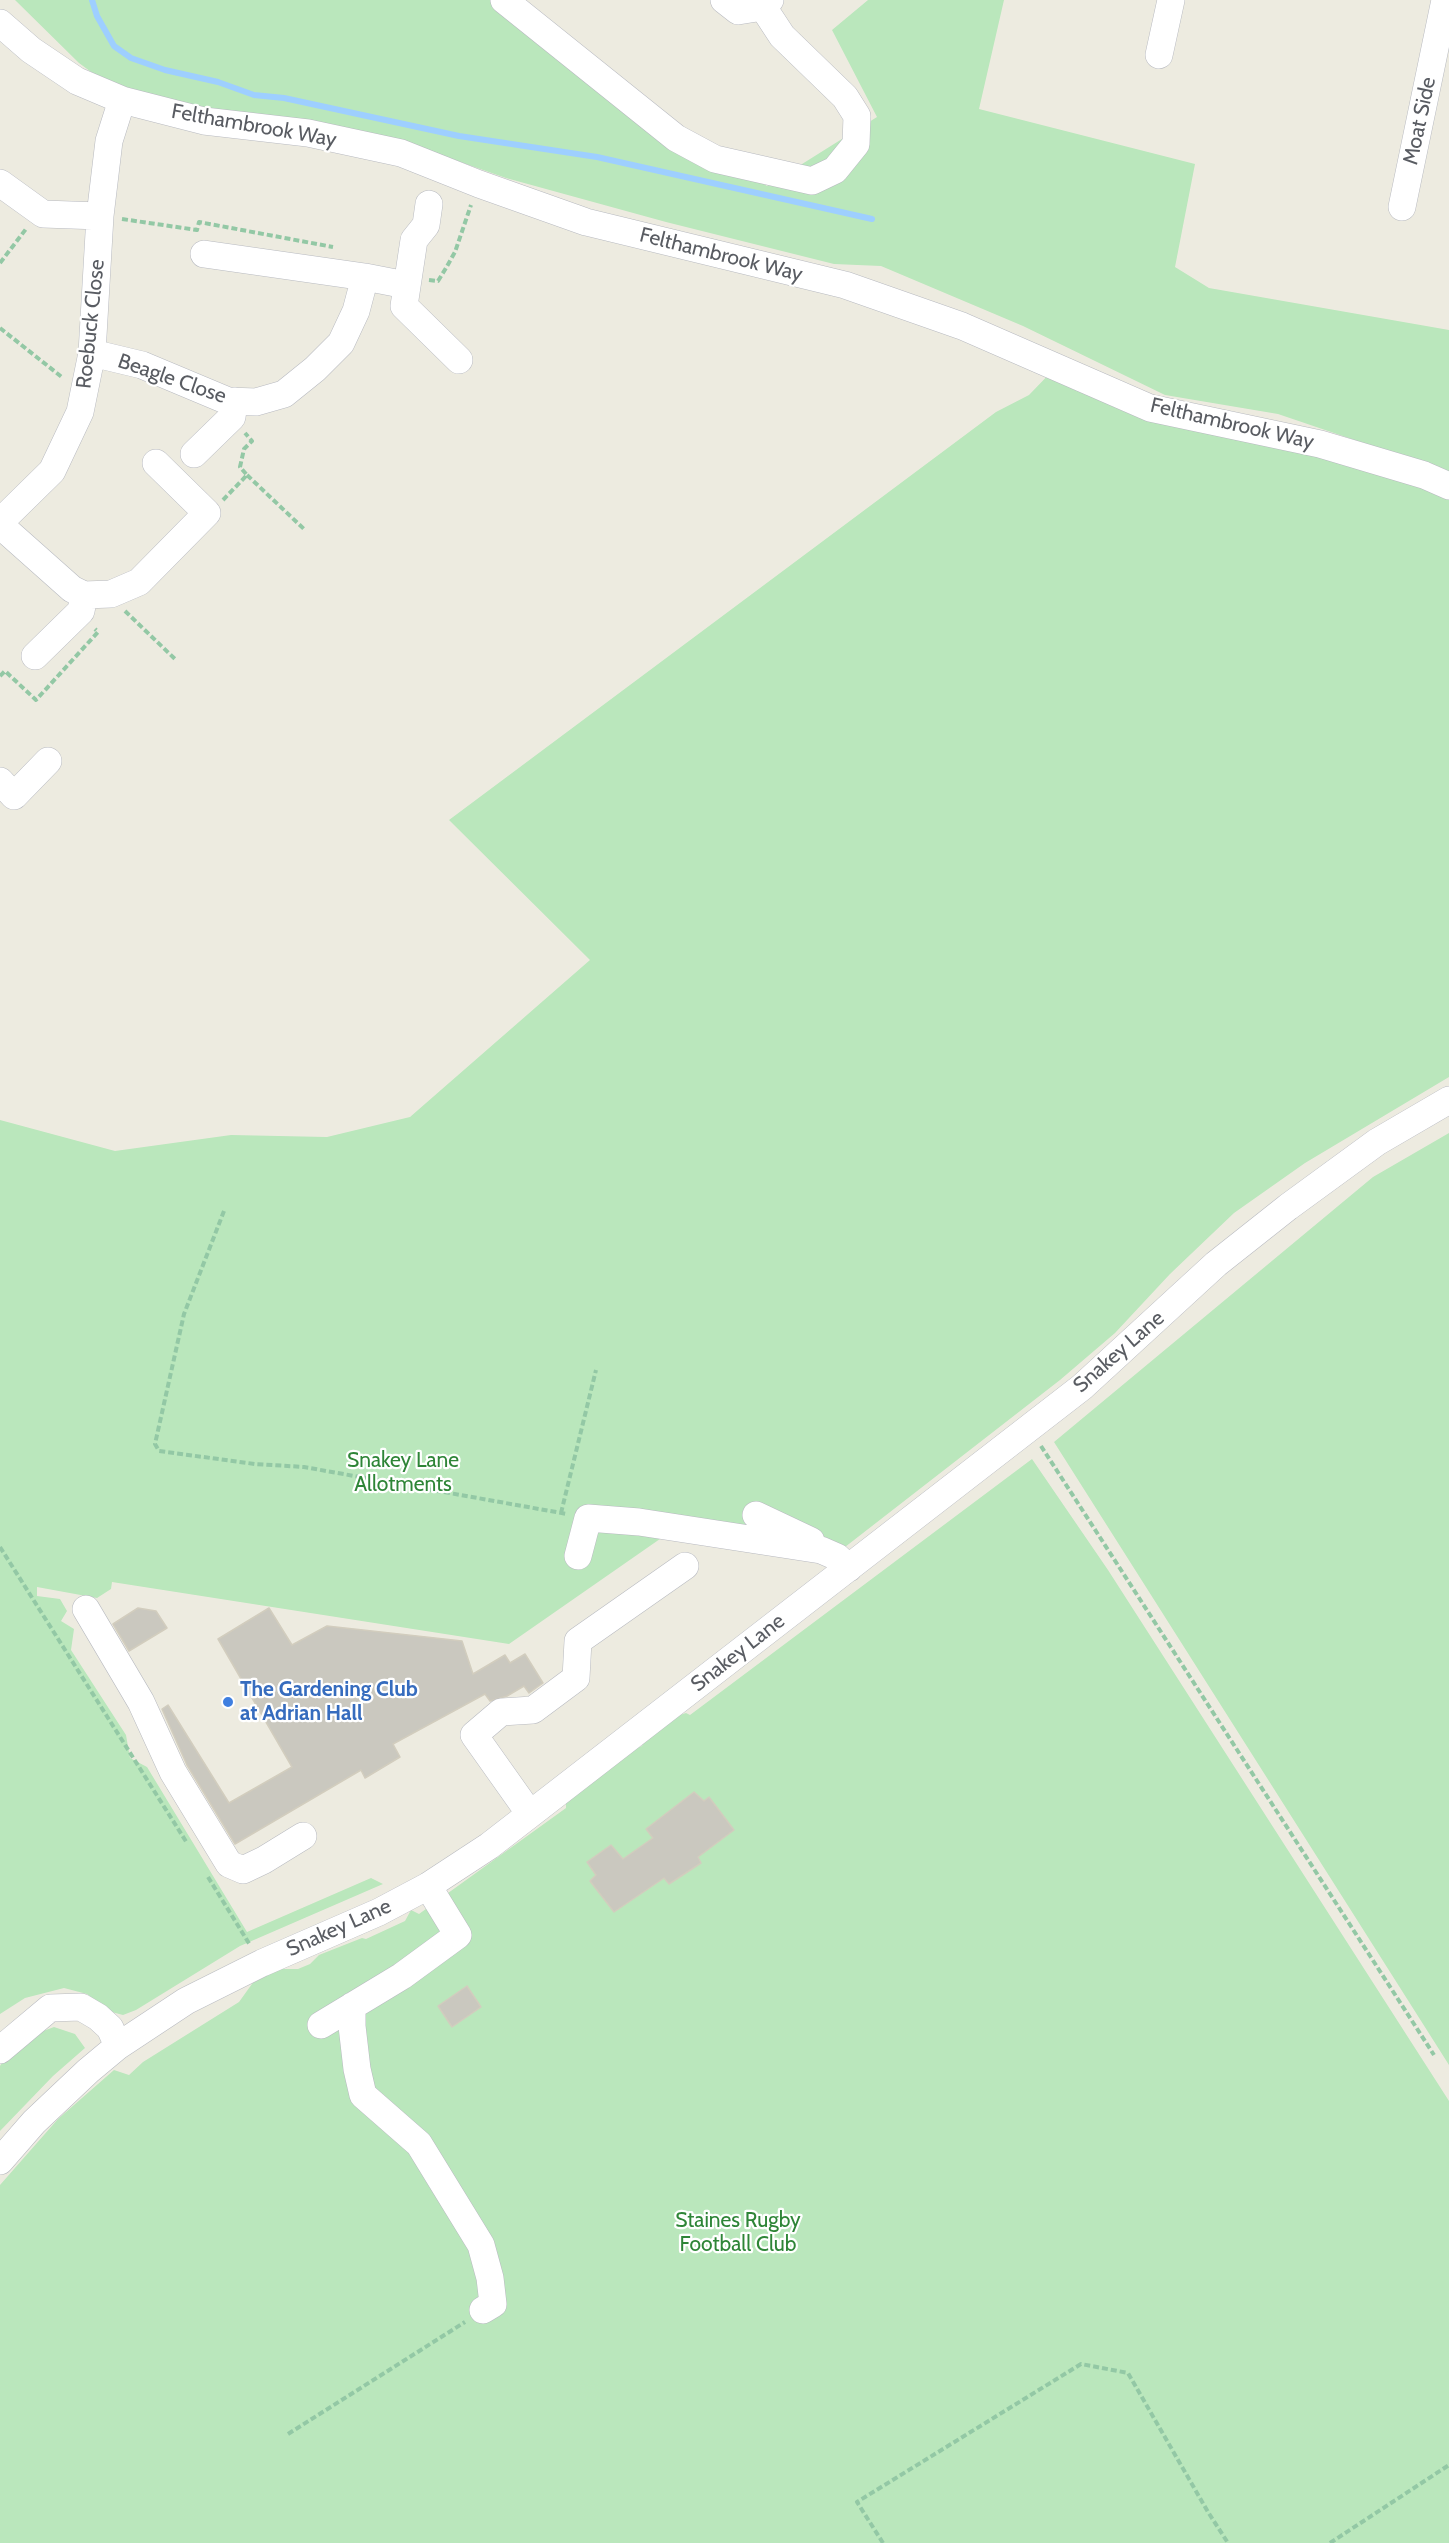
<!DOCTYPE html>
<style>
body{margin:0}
canvas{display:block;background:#edebe0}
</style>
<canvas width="1449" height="2543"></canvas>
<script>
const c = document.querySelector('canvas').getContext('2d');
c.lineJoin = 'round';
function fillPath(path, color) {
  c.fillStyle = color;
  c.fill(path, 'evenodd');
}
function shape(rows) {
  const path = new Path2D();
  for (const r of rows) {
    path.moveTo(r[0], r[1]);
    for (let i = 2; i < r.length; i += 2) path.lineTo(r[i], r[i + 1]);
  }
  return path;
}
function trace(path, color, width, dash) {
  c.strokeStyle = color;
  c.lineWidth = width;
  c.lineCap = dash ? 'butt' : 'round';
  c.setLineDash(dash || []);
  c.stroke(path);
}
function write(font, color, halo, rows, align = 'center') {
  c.font = font + ' Cabin,sans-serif';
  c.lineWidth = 4.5;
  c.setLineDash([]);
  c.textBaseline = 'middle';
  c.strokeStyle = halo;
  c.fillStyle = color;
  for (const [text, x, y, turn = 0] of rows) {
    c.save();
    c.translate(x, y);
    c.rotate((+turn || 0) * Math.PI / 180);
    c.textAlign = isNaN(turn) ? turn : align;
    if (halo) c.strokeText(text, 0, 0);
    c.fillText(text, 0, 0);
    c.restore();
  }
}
const green = shape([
 [15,0,507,0,607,77,767,186,877,117,832,30,868,0,1004,0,979,109,1195,164,1175,267,1209,288,1449,330,1449,472,1278,414,1165,395,1023,326,881,266,834,264,666,222,506,178,403,142,247,118,110,86,79,63],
 [1056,367,1449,488,1449,1077,1305,1163,1234,1213,1170,1274,1115,1333,1060,1380,827,1561,670,1532,509,1644,112,1582,111,1589,97,1598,37,1587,37,1596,60,1599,67,1611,61,1621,74,1629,71,1650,126,1735,130,1758,147,1767,247,1932,371,1878,383,1884,240,1946,136,2010,123,2015,108,2011,87,1994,64,1988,25,1998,0,2014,0,1120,115,1151,231,1135,327,1137,410,1117,590,960,449,820,996,412,1029,395],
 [1449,1133,1449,2065,1054,1442,1373,1177],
 [1032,1459,1108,1570,1449,2101,1449,2543,0,2543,0,2185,58,2119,114,2070,129,2075,143,2062,239,2002,257,1977,279,1969,298,1969,310,1964,319,1955,362,1938,366,1939,405,1921,411,1910,419,1914,566,1808,566,1800,627,1752,642,1746,646,1736,668,1719,686,1713,690,1715],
 [54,2027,75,2034,85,2048,53,2076,0,2131,0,2066,10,2049,30,2036]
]);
const stream = shape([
 [92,0,97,16,114,46,131,58,165,70,218,82,254,95,284,98,459,136,597,157,872,219]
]);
const building = shape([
 [138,1608,156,1611,167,1628,129,1651,113,1624,138,1608],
 [269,1608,292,1645,327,1626,462,1641,473,1674,505,1655,510,1663,525,1654,543,1683,529,1693,524,1686,507,1696,490,1701,485,1694,393,1744,400,1757,365,1778,361,1770,235,1844,187,1765,162,1709,168,1705,229,1803,292,1767,218,1639,269,1608],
 [694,1792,704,1801,709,1797,734,1830,698,1857,701,1863,669,1884,664,1878,614,1912,590,1881,596,1875,587,1862,611,1845,623,1859,653,1838,646,1829,694,1792],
 [467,1986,481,2007,452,2027,438,2006,467,1986]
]);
const path = shape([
 [122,219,197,230,199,222,333,247],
 [0,263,26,229],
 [429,280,438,281,446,268,455,252,471,205],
 [0,328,63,378],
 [247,475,305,530],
 [223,500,247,475,240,467,244,449,252,441,245,433],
 [125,611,176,660],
 [0,676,5,671,36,700,98,632,95,629],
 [224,1211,184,1314,155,1444,159,1451,255,1464,304,1467,567,1514],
 [1041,1446,1434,2055],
 [561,1513,596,1370],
 [0,1547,187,1843],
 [208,1877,250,1945],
 [288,2434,465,2322],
 [883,2543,857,2502,1081,2364,1128,2373,1208,2512,1228,2543],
 [1330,2543,1449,2465]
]);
const minor = shape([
 [504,0,676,138,715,159,812,181,835,170,856,144,857,116,845,97,782,36,763,7],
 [724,0,738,11,763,7,770,0],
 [0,23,31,50,77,81,122,100,204,121,308,133,401,153,479,184,586,222,845,285,962,326,1150,408,1320,444,1424,475,1449,486],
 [1159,55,1171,0],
 [0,183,43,214,100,216],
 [429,204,426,225,414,240,404,306,459,360],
 [1402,207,1445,0],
 [204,254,365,277],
 [92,353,142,365,228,401,256,402,284,394,315,369,341,343,356,311,365,277,406,285],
 [194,454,232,417,234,401],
 [0,522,52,471,80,412,92,353,100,216,109,141,122,100],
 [0,525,72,589,84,595,111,594,139,582,207,513,156,463],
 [35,656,81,611,84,595],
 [0,781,14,796,48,761],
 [756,1515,811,1541],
 [578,1556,588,1518,639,1522,821,1550,837,1557,849,1568],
 [86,1609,141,1702,173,1772,229,1864,243,1870,264,1860,303,1836],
 [530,1814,474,1735,501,1712,533,1710,576,1678,578,1641,685,1566],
 [352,2006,352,2026,357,2069,363,2095,419,2144,481,2245,490,2278,493,2304,483,2310],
 [321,2025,402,1976,458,1935,428,1886],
 [0,2050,50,2008,81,2007,98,2017,110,2028,118,2046],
 [0,2161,34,2122,88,2071,118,2046,186,2001,262,1963,379,1912,428,1886,489,1846,1082,1387,1216,1264,1288,1207,1377,1142,1449,1100]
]);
const markers = [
 [228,1702,6,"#3f7fe0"]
];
const streetNames = [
 ["Moat Side",1420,121,-78],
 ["Felthambrook Way",254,126,10],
 ["Felthambrook Way",721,255,14],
 ["Roebuck Close",91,324,-84],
 ["Beagle Close",172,379,19],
 ["Felthambrook Way",1232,424,13],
 ["Snakey Lane",1119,1352,-41],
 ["Snakey Lane",738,1653,-38],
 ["Snakey Lane",339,1928,-24]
];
const parkNames = [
 ["Snakey Lane",403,1461],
 ["Allotments",403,1485],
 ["Staines Rugby",738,2221],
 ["Football Club",738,2245]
];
const shopNames = [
 ["The Gardening Club",240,1690],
 ["at Adrian Hall",240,1714]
];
fillPath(green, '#bae7bc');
trace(stream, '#9ecfff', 6);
fillPath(building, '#cac8bf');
trace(building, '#d2cdbe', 1.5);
trace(minor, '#b8bac0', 28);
trace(path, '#93c8a5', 4, [6, 3]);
trace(minor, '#fff', 27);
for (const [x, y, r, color] of markers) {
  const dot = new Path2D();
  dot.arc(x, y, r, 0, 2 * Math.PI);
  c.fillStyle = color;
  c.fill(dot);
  trace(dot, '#fff', 2);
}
write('21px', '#595c62', '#fff', streetNames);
write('21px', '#2e8537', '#fff', parkNames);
write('bold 21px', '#366cbe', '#fff', shopNames, 'left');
</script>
